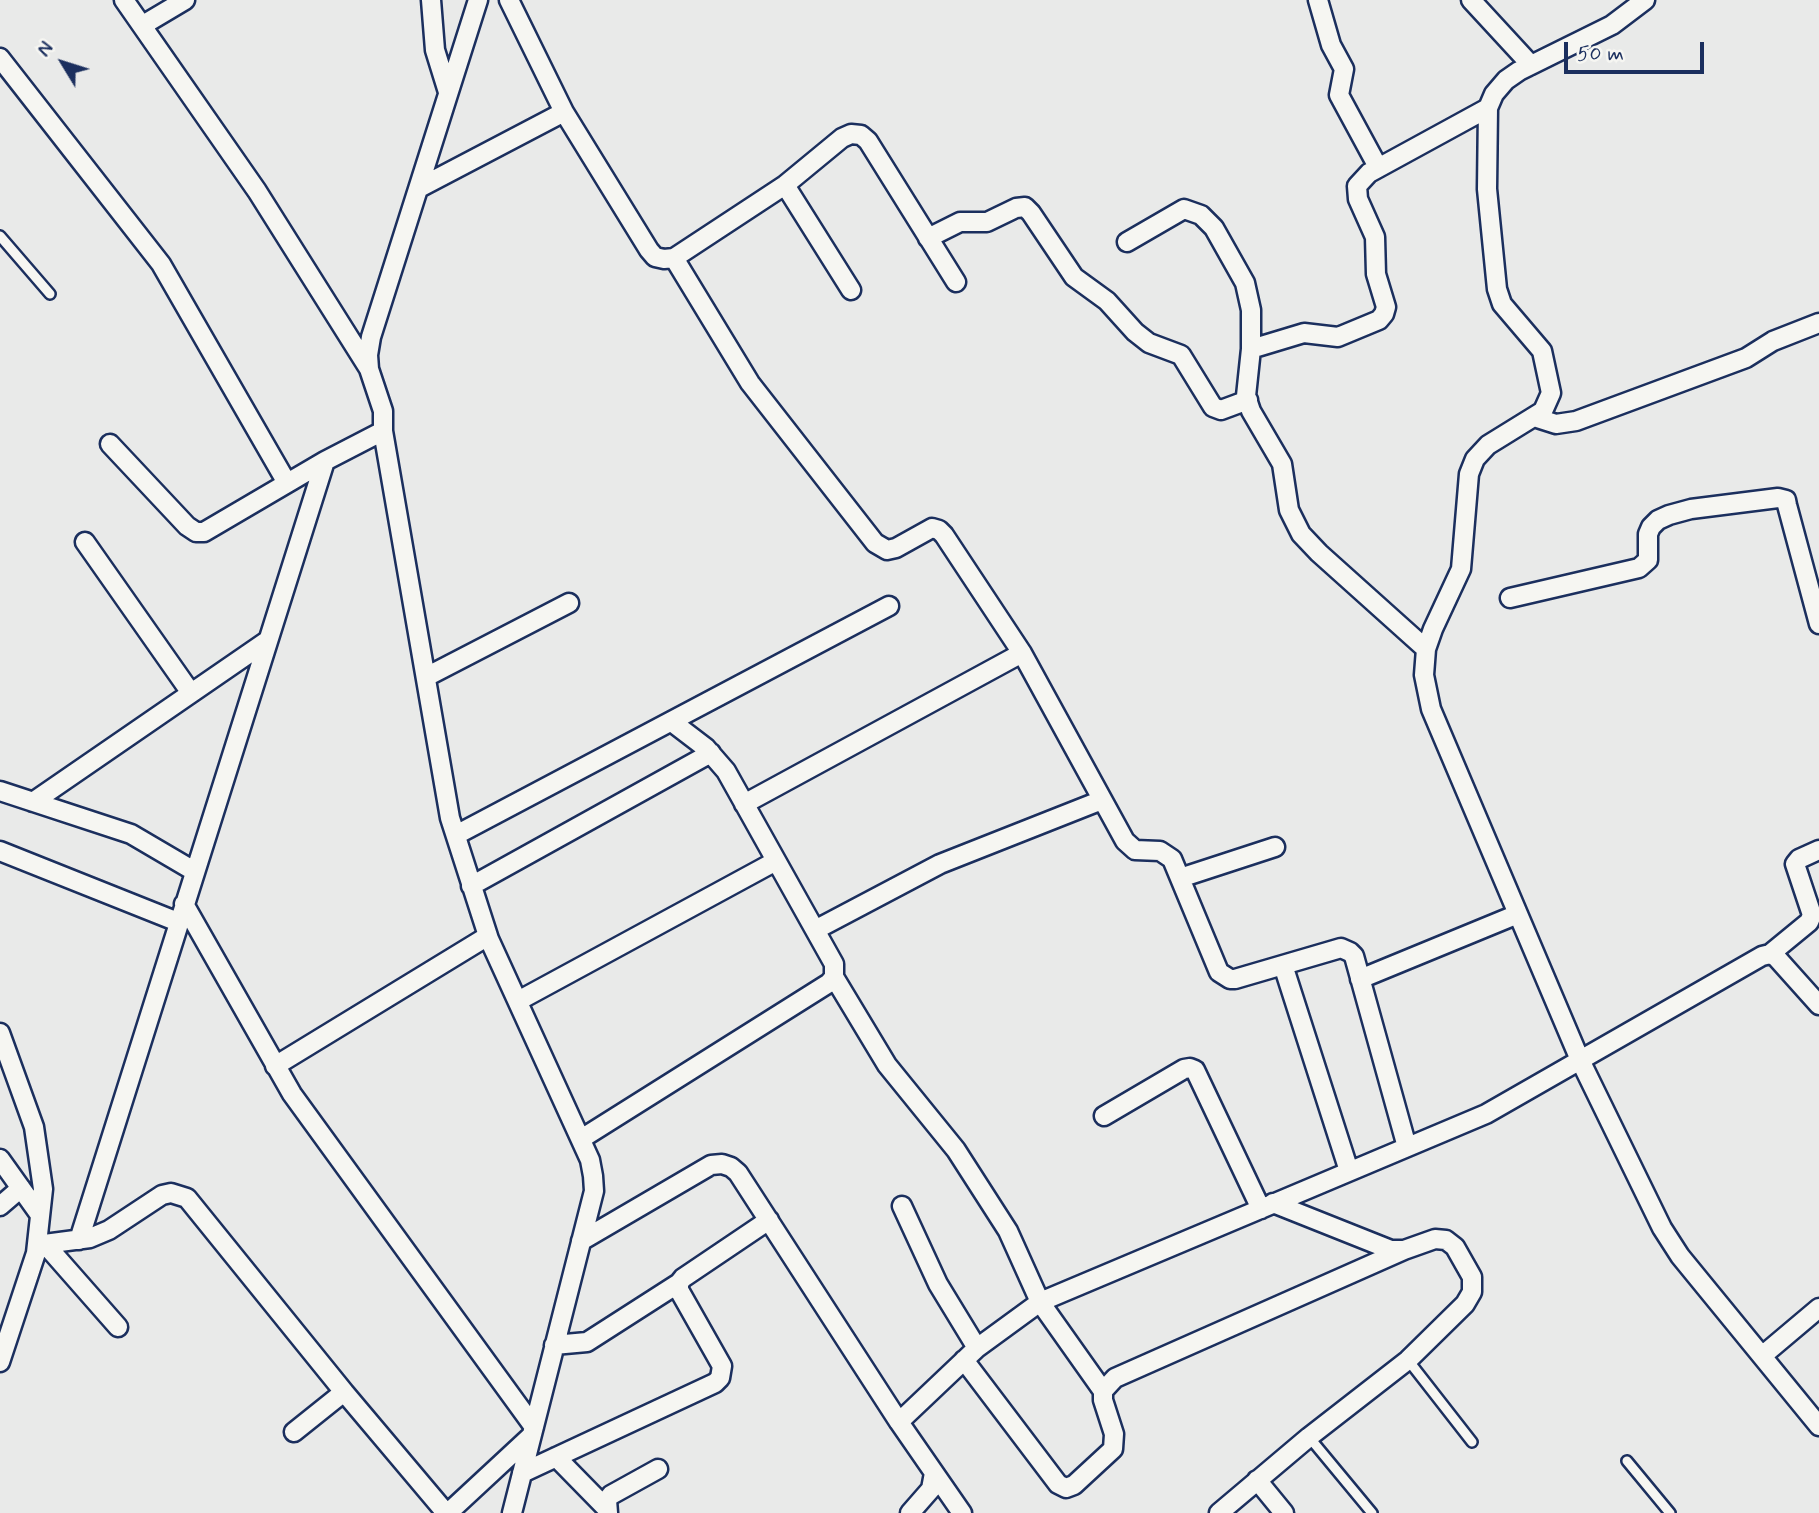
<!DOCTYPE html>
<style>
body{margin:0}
#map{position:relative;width:1819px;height:1513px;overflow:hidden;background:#e9eae9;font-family:Mynerve,sans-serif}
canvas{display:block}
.north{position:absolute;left:28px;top:28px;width:70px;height:70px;-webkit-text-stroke:5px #f6f6f2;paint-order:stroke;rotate:308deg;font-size:19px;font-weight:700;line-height:28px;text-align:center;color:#1b2f5e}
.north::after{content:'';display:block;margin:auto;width:24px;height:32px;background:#1b2f5e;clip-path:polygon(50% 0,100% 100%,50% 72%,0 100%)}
.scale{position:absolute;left:1564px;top:42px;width:140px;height:32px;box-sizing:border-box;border:4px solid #1b2f5e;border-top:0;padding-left:9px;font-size:21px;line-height:24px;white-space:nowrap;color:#1b2f5e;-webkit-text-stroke:5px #f6f6f2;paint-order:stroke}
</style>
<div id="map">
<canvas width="1819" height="1513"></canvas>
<div class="north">N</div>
<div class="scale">50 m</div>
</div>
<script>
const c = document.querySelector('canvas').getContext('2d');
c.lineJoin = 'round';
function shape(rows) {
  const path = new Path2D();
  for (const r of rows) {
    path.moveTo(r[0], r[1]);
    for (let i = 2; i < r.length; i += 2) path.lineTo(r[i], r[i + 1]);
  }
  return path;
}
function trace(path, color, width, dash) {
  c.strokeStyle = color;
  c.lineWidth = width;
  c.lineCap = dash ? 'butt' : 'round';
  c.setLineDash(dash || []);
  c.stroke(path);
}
const lane = shape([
 [0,236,50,294],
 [1408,1360,1472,1442],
 [1309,1437,1372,1513],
 [1627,1461,1670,1513]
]);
const street = shape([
 [124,0,257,191,369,369],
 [431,0,435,50,448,92],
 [478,0,371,337,368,355,369,369,383,411,383,431,450,818,489,939,590,1160,593,1176,594,1191,512,1513],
 [509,0,564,112,649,250,655,257,664,259,674,258,785,185,842,138,851,134,861,135,868,141,956,282],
 [1318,0,1331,45,1344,69,1339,95,1378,167],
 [1471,0,1531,65],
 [1645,0,1612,25,1519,71,1506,80,1494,94,1488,108,1487,189,1497,289,1502,304,1542,351,1551,393,1543,411,1488,445,1475,459,1469,474,1461,569,1433,629,1426,649,1424,675,1431,709,1580,1060,1662,1228,1680,1256,1819,1426],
 [143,25,185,0],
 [0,58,161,264,287,483],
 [785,185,851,290],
 [419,188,564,112],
 [928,238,960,222,987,222,1016,208,1025,207,1031,213,1074,277,1107,301,1135,332,1149,343,1181,355,1213,407,1221,410,1248,400],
 [1127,242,1184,209,1201,215,1214,228,1245,283,1251,310,1251,349,1246,396,1251,411,1282,464,1289,510,1301,534,1319,553,1426,649],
 [674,258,750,383,875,543,887,550,896,548,932,528,939,530,944,535,1022,653,1125,841,1135,850,1160,851,1172,859,1219,972,1230,979,1235,979,1341,948,1350,952,1354,956,1407,1147],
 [1251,349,1304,333,1338,337,1379,320,1384,314,1386,307,1376,274,1375,237,1358,199,1357,186,1369,173,1488,108],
 [1534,417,1556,424,1576,421,1746,358,1773,341,1819,323],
 [110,444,187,526,196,532,204,532,325,461],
 [85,542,191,693],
 [1510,598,1639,568,1648,560,1648,534,1651,527,1658,520,1669,515,1691,509,1778,498,1786,500,1787,505,1819,624],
 [426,677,569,603],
 [0,791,131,834,194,871],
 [33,802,267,641],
 [744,804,1022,653],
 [456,835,889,606],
 [0,851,178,922],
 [1180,878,1275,847],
 [471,886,711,753],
 [184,904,292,1094,534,1427],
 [815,930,940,864,1102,800],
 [1770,954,1809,922,1812,915,1795,864,1799,859,1819,850],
 [1283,965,1349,1171],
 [834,977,887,1065,956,1150,1008,1231,1040,1302,1486,1114,1762,956,1770,954,1776,957,1819,1005],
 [1360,979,1518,914],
 [518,1001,776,861],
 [0,1033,34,1127,43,1189,36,1253,0,1362],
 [275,1066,488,936],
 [1104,1116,1184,1069,1190,1068,1195,1070,1261,1209],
 [581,1139,829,983,834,977,834,964,726,771,706,748,672,722],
 [0,1159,40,1215],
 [0,1206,21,1188],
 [902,1206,938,1284,977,1348],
 [79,1240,325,461,383,431],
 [581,1241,711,1165,722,1164,731,1167,738,1173,899,1422,962,1513],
 [45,1244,118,1327],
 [37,1245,90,1238,109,1230,162,1195,171,1193,187,1198,344,1392,294,1432],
 [554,1345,587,1342,679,1283],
 [1762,1356,1819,1308],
 [964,1360,1058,1484,1066,1488,1074,1485,1113,1449,1114,1434,1103,1400,1103,1391,1115,1378,1404,1250],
 [344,1392,446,1513],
 [899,1422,977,1348,1040,1302,1103,1391],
 [556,1457,606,1508],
 [522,1473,715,1383,720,1378,722,1366,679,1290,679,1283,683,1278,769,1220],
 [1257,1480,1284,1513],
 [448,1513,531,1436],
 [608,1513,607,1500,611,1495,658,1469],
 [910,1513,931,1489,934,1473],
 [1219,1513,1309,1437,1408,1360,1465,1304,1472,1292,1472,1277,1455,1247,1446,1240,1435,1239,1404,1250,1391,1250,1273,1203]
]);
trace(lane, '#1b2f5e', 14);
trace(street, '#1b2f5e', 23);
trace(lane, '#f6f6f2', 9);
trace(street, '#f6f6f2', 18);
</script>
